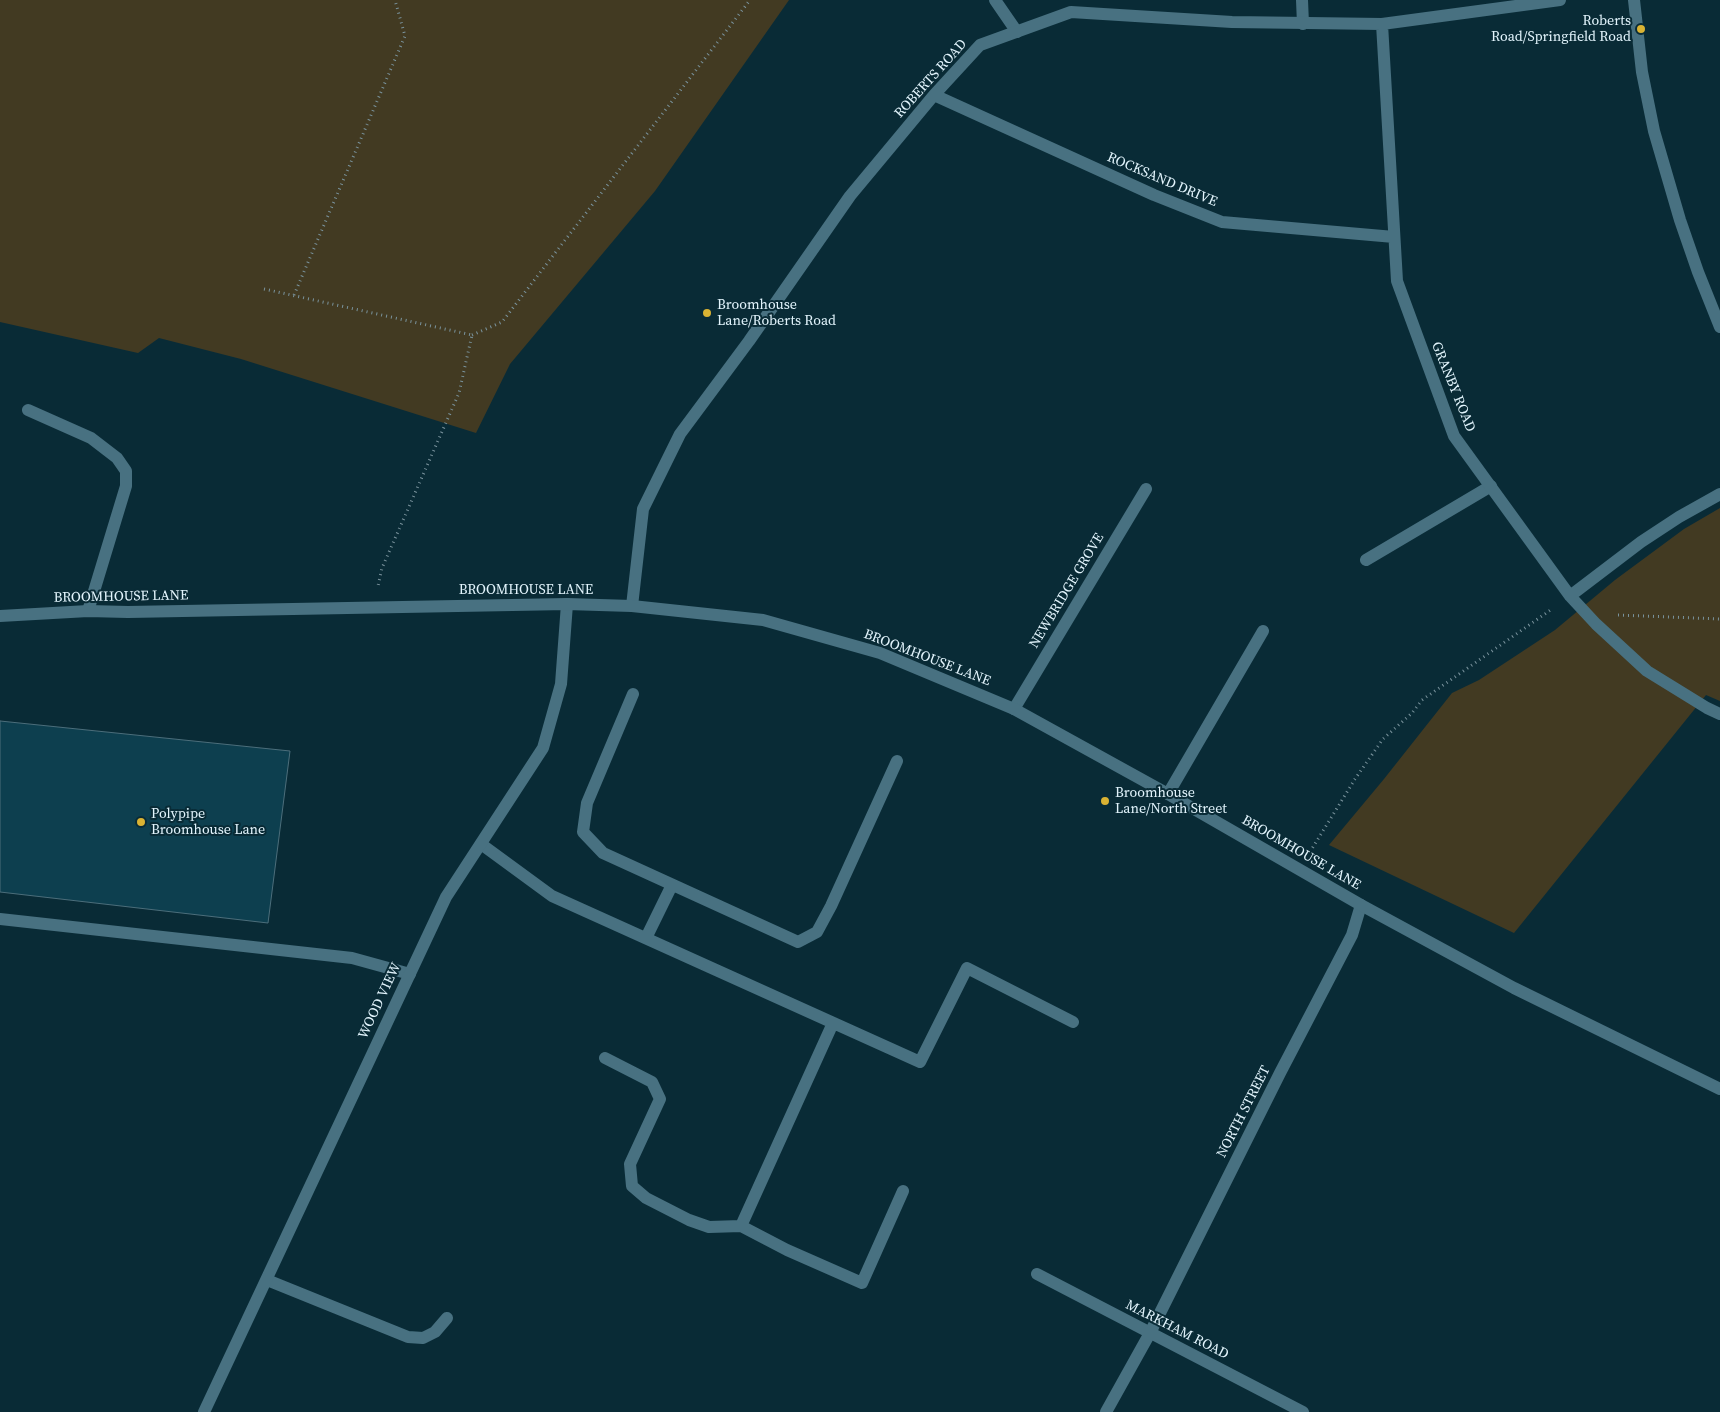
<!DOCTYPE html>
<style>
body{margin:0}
canvas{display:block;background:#092b36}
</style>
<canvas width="1720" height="1412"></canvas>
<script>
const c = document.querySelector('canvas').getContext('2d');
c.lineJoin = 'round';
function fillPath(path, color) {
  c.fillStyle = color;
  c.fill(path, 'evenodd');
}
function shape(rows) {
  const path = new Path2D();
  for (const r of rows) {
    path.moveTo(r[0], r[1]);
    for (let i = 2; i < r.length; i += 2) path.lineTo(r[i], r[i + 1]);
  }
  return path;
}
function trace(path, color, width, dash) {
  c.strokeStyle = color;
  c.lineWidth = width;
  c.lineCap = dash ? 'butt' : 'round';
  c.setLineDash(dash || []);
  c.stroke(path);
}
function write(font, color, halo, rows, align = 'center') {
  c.font = font + ' "Source Serif 4",serif';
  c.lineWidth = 4;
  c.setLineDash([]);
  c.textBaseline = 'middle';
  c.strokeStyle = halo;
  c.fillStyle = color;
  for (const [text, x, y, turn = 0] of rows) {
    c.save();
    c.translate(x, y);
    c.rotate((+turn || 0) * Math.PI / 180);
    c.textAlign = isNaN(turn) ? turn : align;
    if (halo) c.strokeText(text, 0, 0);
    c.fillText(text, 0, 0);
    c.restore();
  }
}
const green = shape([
 [0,0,789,0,655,191,510,364,476,433,241,359,159,338,138,353,0,322],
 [1720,508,1720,701,1706,695,1514,933,1329,845,1384,779,1452,693,1479,680,1555,630,1615,580,1684,529]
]);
const building = shape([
 [0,721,290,751,268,923,0,892,0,721]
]);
const path = shape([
 [264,289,472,335,459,393,382,568,378,586],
 [294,295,405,36,395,0],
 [472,335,502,322,750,0],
 [1618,615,1720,619],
 [1310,852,1355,779,1383,739,1412,713,1422,700,1552,609]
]);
const service = shape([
 [995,0,1017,32],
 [1302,0,1303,24],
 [28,410,91,438,117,458,126,471,126,486,88,611],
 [1366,560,1491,486],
 [633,694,587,803,583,832,603,853,798,942,817,932,831,906,897,761],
 [1168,794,1263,631],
 [481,844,552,896,920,1062,967,968,1073,1022],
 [0,919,352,958,410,974],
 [646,938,672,885],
 [833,1023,741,1226,787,1250,862,1283,903,1191],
 [605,1058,652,1082,660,1099,630,1164,632,1186,646,1198,689,1220,709,1227,741,1226],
 [267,1280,408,1337,423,1338,435,1332,447,1318]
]);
const minor = shape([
 [1634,0,1642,72,1654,131,1680,220,1698,272,1720,327],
 [1382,24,1397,281,1454,436,1570,596,1596,624,1647,671,1707,708,1720,714],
 [934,95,1154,195,1222,222,1394,237],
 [1570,596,1641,542,1679,517,1720,494],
 [632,606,643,509,680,434,749,341,850,196,934,95,980,45,1071,12,1232,22,1382,24,1560,0],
 [1014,709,1146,489],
 [1037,1274,1303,1412],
 [204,1412,446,897,543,748,561,684,567,604],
 [1106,1412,1150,1333,1280,1073,1352,935,1361,905]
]);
const tertiary = shape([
 [0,616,88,611,128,612,567,604,632,606,763,620,880,653,1014,709,1168,794,1361,905,1514,988,1720,1089]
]);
const markers = [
 [1641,29,5,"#dab333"],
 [707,313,5,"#dab333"],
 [1105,801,5,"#dab333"],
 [141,822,5,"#dab333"]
];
const poiNames = [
 ["Roberts",1631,21,"right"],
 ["Road/Springfield Road",1631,37,"right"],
 ["Broomhouse",717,305],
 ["Lane/Roberts Road",717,321],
 ["Broomhouse",1115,793],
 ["Lane/North Street",1115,809],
 ["Polypipe",151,814],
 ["Broomhouse Lane",151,830]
];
const streetNames = [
 ["ROBERTS ROAD",931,79,-48],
 ["ROCKSAND DRIVE",1162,180,23],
 ["GRANBY ROAD",1453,387,68],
 ["BROOMHOUSE LANE",526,590],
 ["NEWBRIDGE GROVE",1067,591,-59],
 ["BROOMHOUSE LANE",121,597,-1],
 ["BROOMHOUSE LANE",927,658,21],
 ["BROOMHOUSE LANE",1301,853,30],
 ["WOOD VIEW",380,1001,-65],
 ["NORTH STREET",1244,1112,-63],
 ["MARKHAM ROAD",1177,1330,27]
];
fillPath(green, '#423a22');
fillPath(building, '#0d3f4f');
trace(building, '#4c6e7b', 1);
trace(path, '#7a939d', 3, [1, 4]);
trace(service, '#487181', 12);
trace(minor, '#487181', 12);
trace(tertiary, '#487181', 12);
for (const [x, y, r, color] of markers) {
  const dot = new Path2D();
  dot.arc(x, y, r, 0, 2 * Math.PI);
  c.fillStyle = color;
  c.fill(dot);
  trace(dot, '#092b36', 2);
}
write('14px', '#e2f4fc', '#092b36', poiNames, 'left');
write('14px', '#e2f4fc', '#092b36', streetNames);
</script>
